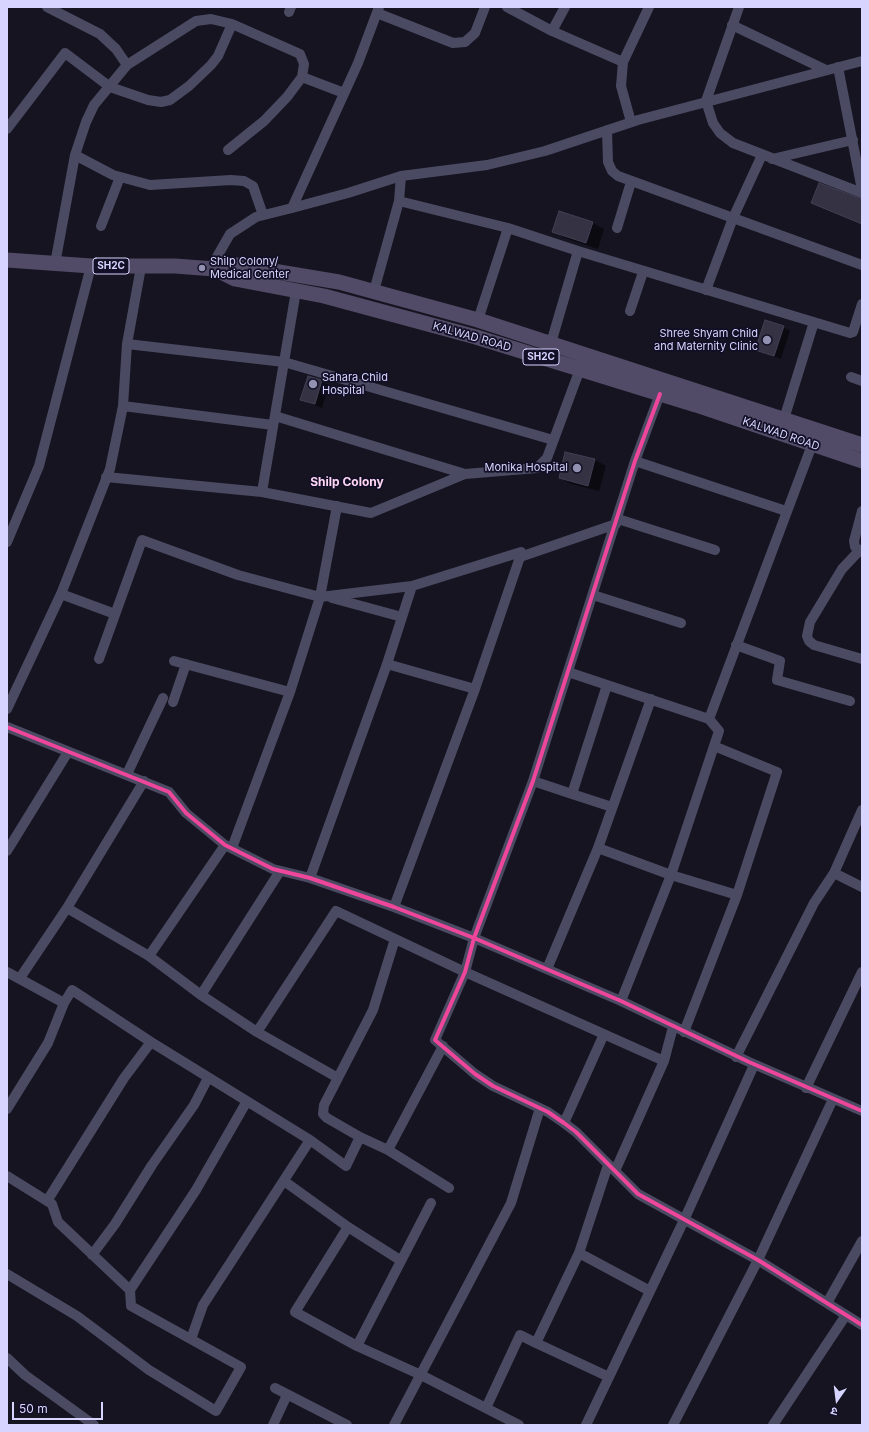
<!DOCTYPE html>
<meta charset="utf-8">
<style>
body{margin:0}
#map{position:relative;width:869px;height:1432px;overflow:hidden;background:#161421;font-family:Inter,"Noto Sans Devanagari",sans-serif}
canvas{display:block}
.frame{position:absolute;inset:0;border:8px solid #d7d5ff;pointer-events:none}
.north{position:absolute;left:817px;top:1380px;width:40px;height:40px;-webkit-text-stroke:3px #120f26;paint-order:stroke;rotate:194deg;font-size:11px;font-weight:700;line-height:16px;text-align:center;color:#d7d5ff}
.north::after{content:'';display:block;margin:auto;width:14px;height:18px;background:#d7d5ff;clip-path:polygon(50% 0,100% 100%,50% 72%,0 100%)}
.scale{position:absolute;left:12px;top:1402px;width:91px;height:18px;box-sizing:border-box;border:2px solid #d7d5ff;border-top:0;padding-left:5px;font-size:12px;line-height:14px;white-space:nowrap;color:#d7d5ff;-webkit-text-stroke:3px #120f26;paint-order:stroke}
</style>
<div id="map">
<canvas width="869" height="1432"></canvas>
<div class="frame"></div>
<div class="north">उ</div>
<div class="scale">50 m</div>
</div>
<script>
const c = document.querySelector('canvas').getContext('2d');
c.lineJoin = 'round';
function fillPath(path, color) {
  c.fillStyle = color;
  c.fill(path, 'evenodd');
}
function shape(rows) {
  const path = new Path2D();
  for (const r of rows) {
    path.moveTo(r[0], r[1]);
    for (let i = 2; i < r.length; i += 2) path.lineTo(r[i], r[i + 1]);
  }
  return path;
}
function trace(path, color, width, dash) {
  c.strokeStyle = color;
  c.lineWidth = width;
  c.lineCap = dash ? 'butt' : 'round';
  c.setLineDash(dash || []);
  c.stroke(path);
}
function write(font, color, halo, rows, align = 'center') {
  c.font = font + ' Inter,sans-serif';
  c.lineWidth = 3.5;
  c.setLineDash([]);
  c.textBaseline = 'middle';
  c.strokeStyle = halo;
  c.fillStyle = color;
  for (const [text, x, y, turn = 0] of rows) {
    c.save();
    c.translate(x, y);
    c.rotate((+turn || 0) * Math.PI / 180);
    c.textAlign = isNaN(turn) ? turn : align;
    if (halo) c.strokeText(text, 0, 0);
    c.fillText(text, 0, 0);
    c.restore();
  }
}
const shadow = shape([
 [862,200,862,224,831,211],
 [560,212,593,223,604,229,598,249,565,238,554,231],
 [783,327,790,331,781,359,756,349],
 [308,377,329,385,322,408,301,399],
 [595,460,606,466,599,491,571,484,560,478]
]);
const building = shape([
 [819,183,862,199,862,224,811,203,819,183],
 [559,211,593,222,586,243,552,232,559,211],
 [765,320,784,326,774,356,755,350,765,320],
 [308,376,322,380,315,404,300,400,308,376],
 [565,452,595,459,588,486,559,478,565,452]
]);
const minor = shape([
 [47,7,100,34,116,49,127,65],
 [507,7,552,31,623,62,649,7],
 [739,7,706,101,713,123,720,133,733,143,862,193],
 [289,12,291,7],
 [377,13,453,43,465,42,475,33,485,7],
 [732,25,826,70],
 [552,31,565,7],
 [623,62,621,86,631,122],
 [838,67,862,190],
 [302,77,344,93],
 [7,129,65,53,110,87,148,100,161,102,170,100,189,86,211,65,218,56,232,24],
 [607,130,608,162,612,171,618,176,862,265],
 [75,155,113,175,150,185,231,180,244,181,253,186,263,215],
 [772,159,853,140],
 [401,176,399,201,508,228,578,251,551,343],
 [292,208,348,193,401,176,487,165,545,151,638,120,862,61],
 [101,226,120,177],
 [617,228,631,182],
 [578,251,850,333,853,332,862,304],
 [55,264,75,155,86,122,94,105,127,65,196,21,211,19,232,24,300,54,304,64,302,77,287,97,264,121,228,150],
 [210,269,230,234,256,217,292,208,358,63,379,7],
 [706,290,733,218,762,155],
 [374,291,399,201],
 [630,311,643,272],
 [478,320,508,228],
 [127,344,284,362,553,440],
 [851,377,862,381],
 [660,394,635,461,533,781,474,938,465,972,435,1040,475,1074,493,1086,548,1112,564,1123,576,1132,638,1194,758,1260,862,1325],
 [123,406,273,425],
 [275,416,465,474],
 [784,419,814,322],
 [635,461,786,511],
 [106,477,262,492,371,513,465,474,537,468,547,458,580,369],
 [262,492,296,291],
 [862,511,854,541,855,547,862,552],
 [618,519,715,550],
 [7,542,39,466,91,266],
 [859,551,842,569,810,622,807,636,809,641,814,645,862,659],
 [61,594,115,614],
 [593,595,681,623],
 [332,598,402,617],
 [736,645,780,661,777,680,850,701],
 [99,659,142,540,238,575,320,597,412,586,521,552,520,557,616,524],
 [174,661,290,692],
 [387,664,475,689],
 [568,672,709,719,719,731,671,875,621,1001],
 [173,702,186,664],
 [7,709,61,594,110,469,123,406,127,344,141,267],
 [709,719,812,445],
 [7,727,169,792,186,813,225,845,273,869,310,878,394,907,474,938,621,1001,749,1062,862,1111],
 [127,774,163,698],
 [533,781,572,794,607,685],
 [572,794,612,807],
 [232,848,290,692,320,597,337,506],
 [598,848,671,875,737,895],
 [7,851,68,752],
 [834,873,862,887],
 [310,878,387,664,412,586],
 [394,907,475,689,520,557],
 [67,908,149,956,201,995,257,1032,338,1078],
 [395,939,373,1010,324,1105,323,1114,327,1118,360,1137,388,1150,449,1188],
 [149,956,225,845],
 [547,969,598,848,651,699],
 [7,972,64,1003,72,990,151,1042,310,1140,346,1166,360,1137],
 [20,978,67,908,144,781],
 [201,995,280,871],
 [257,1032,336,911,465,972,664,1061],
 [684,1032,737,895,777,772,714,746],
 [736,1057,814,903,834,873,862,810],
 [806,1088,862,972],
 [7,1109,48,1043,64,1003],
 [564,1123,604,1034],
 [388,1150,443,1046],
 [615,1171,664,1061,673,1027],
 [7,1176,52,1204,58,1222,130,1290],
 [284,1181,348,1227,400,1260],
 [47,1201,124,1078,151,1042],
 [348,1227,295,1312,357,1346,421,1375,519,1425],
 [579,1253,650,1291],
 [92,1255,115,1224,152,1165,194,1105,208,1078],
 [7,1274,77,1316,149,1370,216,1411,241,1367,131,1306,130,1290,196,1190,247,1101],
 [827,1303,862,1241],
 [191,1339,203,1305,310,1140],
 [536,1343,609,1377],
 [357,1346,431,1203],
 [7,1358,25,1375,94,1425],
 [275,1388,347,1425],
 [486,1408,520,1335,536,1343,579,1253,608,1165],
 [273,1425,287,1395],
 [394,1425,511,1203,540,1108],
 [586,1425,685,1218,754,1065],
 [673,1425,758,1260,833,1099],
 [773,1425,846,1315]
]);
const primary = shape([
 [7,260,91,266,175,266,215,269,237,265,339,282,478,320,862,445],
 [215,269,235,279,324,296,476,337,696,405,862,461]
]);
const cycleway = shape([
 [660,394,635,461,533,781,474,938,465,972,435,1040,475,1074,493,1086,548,1112,564,1123,576,1132,638,1194,758,1260,862,1325],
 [7,727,169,792,186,813,225,845,273,869,310,878,394,907,474,938,621,1001,749,1062,862,1111]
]);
const markers = [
 [202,268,4,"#9391b1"],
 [767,340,5,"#9391b1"],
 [313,384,5,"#9391b1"],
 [577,468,5,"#9391b1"]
];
const shields = [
 [111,266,36],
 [541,357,36]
];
const shieldNames = [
 ["SH2C",111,266],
 ["SH2C",541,357]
];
const poiNames = [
 ["Shilp Colony/",210,262],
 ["Medical Center",210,275],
 ["Shree Shyam Child",758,334,"right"],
 ["and Maternity Clinic",758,347,"right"],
 ["Sahara Child",322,378],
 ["Hospital",322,391],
 ["Monika Hospital",568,468,"right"]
];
const streetNames = [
 ["KALWAD ROAD",472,337,16],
 ["KALWAD ROAD",781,434,19]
];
const neighbourhoodNames = [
 ["Shilp Colony",347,482]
];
fillPath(shadow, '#0007');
fillPath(building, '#343243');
trace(building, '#423f55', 1);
trace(minor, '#4a4a62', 10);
trace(primary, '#524b67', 15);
trace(cycleway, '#ed469a', 4);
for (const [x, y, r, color] of markers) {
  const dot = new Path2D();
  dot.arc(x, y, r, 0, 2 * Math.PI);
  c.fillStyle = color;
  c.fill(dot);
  trace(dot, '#120f26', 1.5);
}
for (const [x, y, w] of shields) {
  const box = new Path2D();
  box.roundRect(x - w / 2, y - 8, w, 16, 3);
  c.fillStyle = '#120f26';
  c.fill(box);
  trace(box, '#d7d5ff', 1);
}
write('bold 10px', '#d7d5ff', null, shieldNames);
write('11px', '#d7d5ff', '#120f26', poiNames, 'left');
write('11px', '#d7d5ff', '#120f26', streetNames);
write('bold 12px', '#ffd7f3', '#120f26', neighbourhoodNames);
</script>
